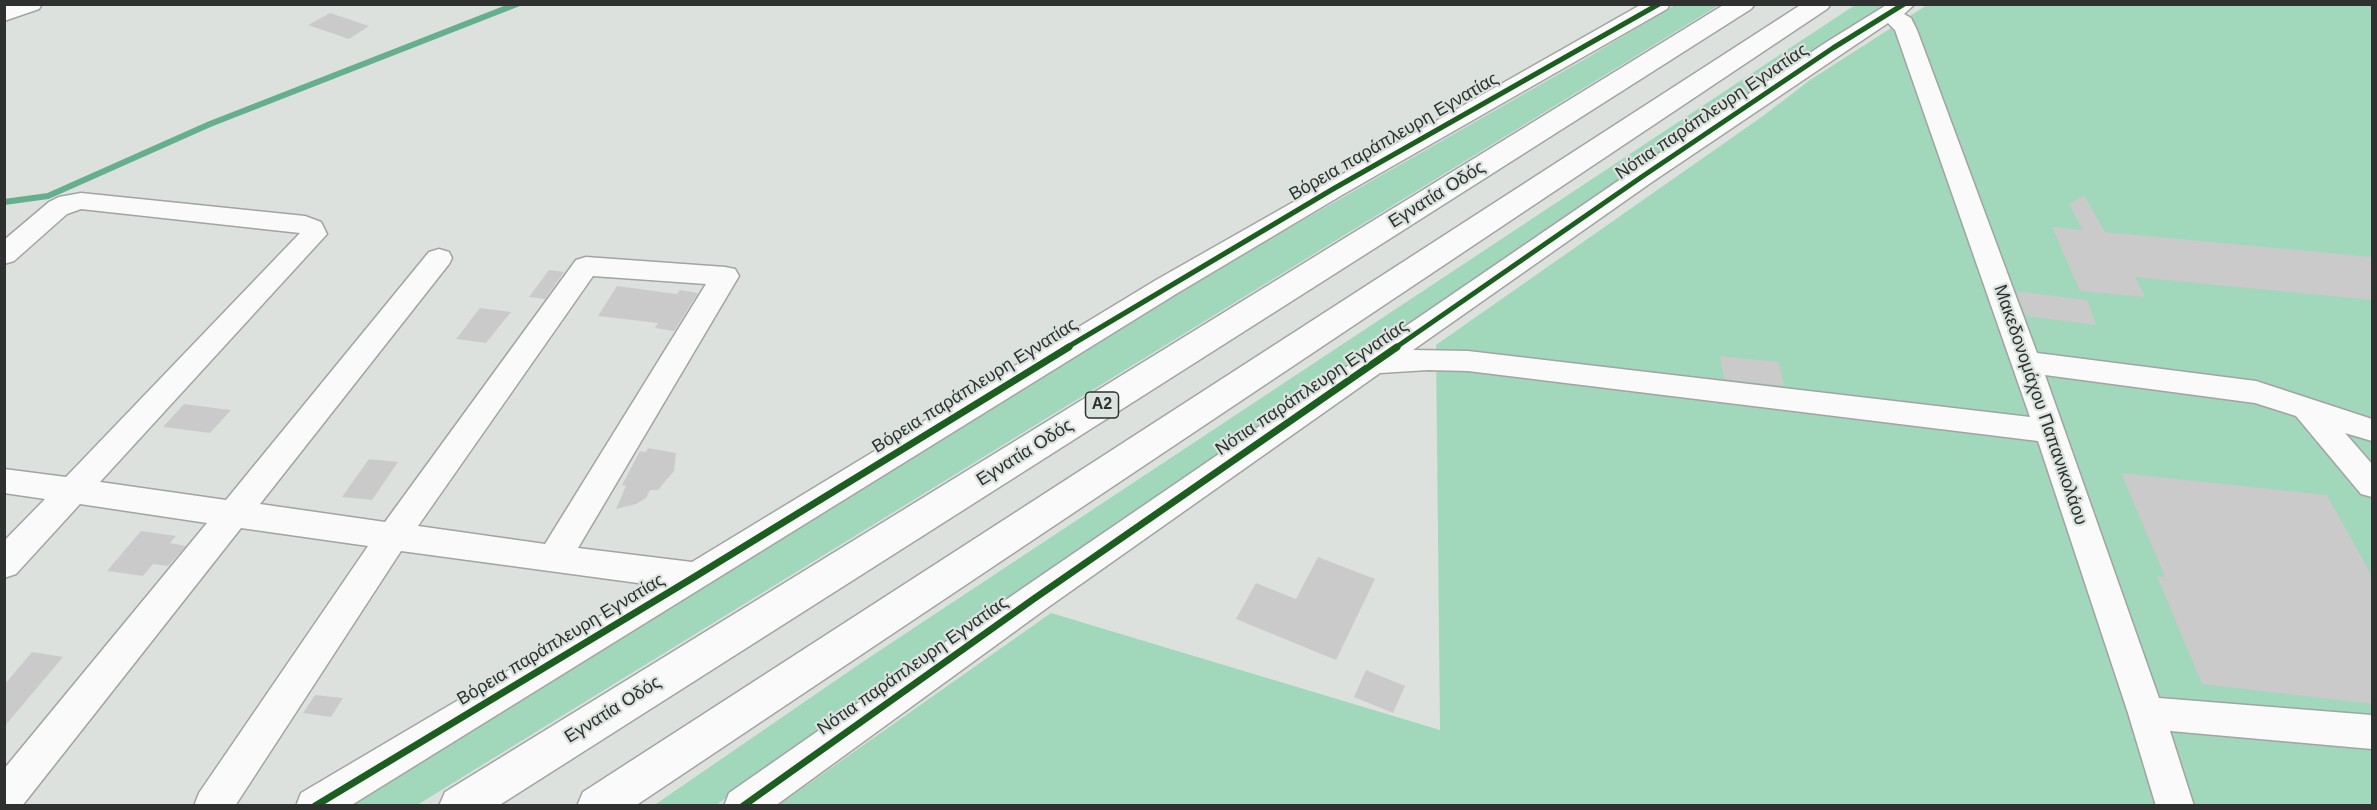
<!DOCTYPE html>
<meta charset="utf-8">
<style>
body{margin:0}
#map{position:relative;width:2377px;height:810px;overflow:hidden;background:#dce1de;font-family:Helvetica,sans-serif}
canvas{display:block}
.frame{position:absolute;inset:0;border:6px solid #2e312f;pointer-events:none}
</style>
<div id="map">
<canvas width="2377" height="810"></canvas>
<div class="frame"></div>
</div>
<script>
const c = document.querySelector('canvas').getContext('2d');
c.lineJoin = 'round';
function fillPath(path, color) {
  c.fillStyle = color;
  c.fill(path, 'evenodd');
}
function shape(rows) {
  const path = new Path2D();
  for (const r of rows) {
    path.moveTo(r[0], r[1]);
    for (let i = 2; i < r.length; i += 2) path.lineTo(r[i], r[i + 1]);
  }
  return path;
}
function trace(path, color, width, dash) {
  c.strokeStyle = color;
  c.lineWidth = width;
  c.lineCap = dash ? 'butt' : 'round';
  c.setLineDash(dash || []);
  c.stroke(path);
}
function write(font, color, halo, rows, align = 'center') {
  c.font = font + ' Helvetica,sans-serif';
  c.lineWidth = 4.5;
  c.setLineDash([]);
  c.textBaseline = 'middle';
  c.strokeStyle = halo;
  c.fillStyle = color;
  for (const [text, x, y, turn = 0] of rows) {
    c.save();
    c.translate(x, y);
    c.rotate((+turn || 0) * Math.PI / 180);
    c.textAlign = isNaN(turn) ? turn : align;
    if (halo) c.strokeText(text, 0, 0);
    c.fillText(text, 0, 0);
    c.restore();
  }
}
const green = shape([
 [1675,5,1719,5,417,805,351,806,1128,320,1585,59],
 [1855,5,1888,5,1466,287,716,805,653,806,864,661],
 [1927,5,2372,5,2372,805,777,806,1051,613,1440,730,1436,345,1763,116,1810,80]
]);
const stream = shape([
 [4,202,48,196,210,124,517,4]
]);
const building = shape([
 [330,13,369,26,349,39,308,25],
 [2084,195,2105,232,2373,257,2373,300,2135,277,2145,297,2080,291,2052,227,2083,230,2069,204],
 [549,270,564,272,545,299,529,297],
 [617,286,677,294,680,290,698,293,674,331,655,328,658,323,598,316],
 [2016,291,2087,300,2096,325,2026,316],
 [480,308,511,312,486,343,456,339],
 [1720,356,1779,362,1784,386,1724,379],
 [184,404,231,410,210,433,163,427],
 [648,448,676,453,674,471,658,490,650,490,646,498,636,504,616,509,626,486,622,485,640,451,646,452],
 [369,459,398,462,372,500,342,497],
 [2121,473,2327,495,2373,578,2373,704,2202,684,2157,576,2165,577],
 [141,531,176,536,170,543,186,546,168,566,153,564,143,576,107,571],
 [1318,557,1375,579,1336,660,1236,619,1256,583,1296,599],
 [32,652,63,657,4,727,4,685],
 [1366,670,1405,686,1393,713,1354,697],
 [315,695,343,698,331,717,303,713]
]);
const minor = shape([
 [11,4,42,4,39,9,4,21,4,7,11,4],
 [1642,4,1670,4,1667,9,1342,195,1176,294,350,806,296,806,301,793,653,585,401,551,235,806,194,806,199,793,368,546,241,528,22,806,4,806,4,769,207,523,80,504,16,574,4,578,4,541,45,499,4,493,4,469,66,477,300,233,81,209,67,214,14,261,4,264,4,240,49,202,59,197,81,193,305,216,321,222,327,234,100,482,226,500,429,252,439,249,449,252,452,258,449,264,260,504,385,522,576,260,586,257,725,267,735,269,739,276,578,548,692,562,1156,280,1642,4],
 [593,276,706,284,545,544,418,526,593,276],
 [1888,4,1915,4,1904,14,1911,18,1917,30,2037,353,2256,381,2372,419,2372,441,2345,433,2372,464,2372,497,2361,494,2296,416,2255,403,2045,375,2159,698,2372,715,2372,749,2170,731,2194,806,2156,806,2128,713,2038,441,1468,371,1428,370,1380,373,1047,608,775,806,724,806,729,793,1023,588,1634,170,1825,43,1888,4],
 [1888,23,1895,30,2030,417,1468,351,1413,350,1652,182,1888,23]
]);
const highway = shape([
 [1725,4,1755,4,1751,9,498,806,439,806,445,792,1725,4],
 [1802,4,1831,4,1827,9,635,806,577,806,583,792,1802,4]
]);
const cyclewayFar1 = shape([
 [1066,348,1333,189,1659,4],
 [1395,348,1643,176,1833,48,1904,4]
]);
const cycleway = shape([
 [315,806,696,576,1069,347],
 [743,806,1035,598,1397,347]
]);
const shields = [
 [1102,405,33]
];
const shieldNames = [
 ["Α2",1102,405]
];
const streetNames = [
 ["Νότια παράπλευρη Εγνατίας",1712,112,-34],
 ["Βόρεια παράπλευρη Εγνατίας",1394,137,-30],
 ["Εγνατία Οδός",1437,195,-32],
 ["Βόρεια παράπλευρη Εγνατίας",975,386,-32],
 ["Νότια παράπλευρη Εγνατίας",1312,388,-34],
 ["Μακεδονομάχου Παπανικολάου",2040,405,71],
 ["Εγνατία Οδός",1025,453,-32],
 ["Βόρεια παράπλευρη Εγνατίας",561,640,-31],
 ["Νότια παράπλευρη Εγνατίας",913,666,-35],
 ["Εγνατία Οδός",613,710,-32]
];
fillPath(green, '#a1d7bb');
trace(stream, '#65af8d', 6);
fillPath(building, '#cacaca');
trace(minor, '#a1a4a2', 3);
trace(highway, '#a1a4a2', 3);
fillPath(minor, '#fafafa');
fillPath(highway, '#fafafa');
trace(cyclewayFar1, '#1b5e20', 5);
trace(cycleway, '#1b5e20', 7);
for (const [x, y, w] of shields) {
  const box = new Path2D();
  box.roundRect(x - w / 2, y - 13, w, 26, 4.5);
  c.fillStyle = '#dae3de';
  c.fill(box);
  trace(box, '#2e312f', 1.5);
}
write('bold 16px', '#2e312f', null, shieldNames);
write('18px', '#2e312f', '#dae3de', streetNames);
</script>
